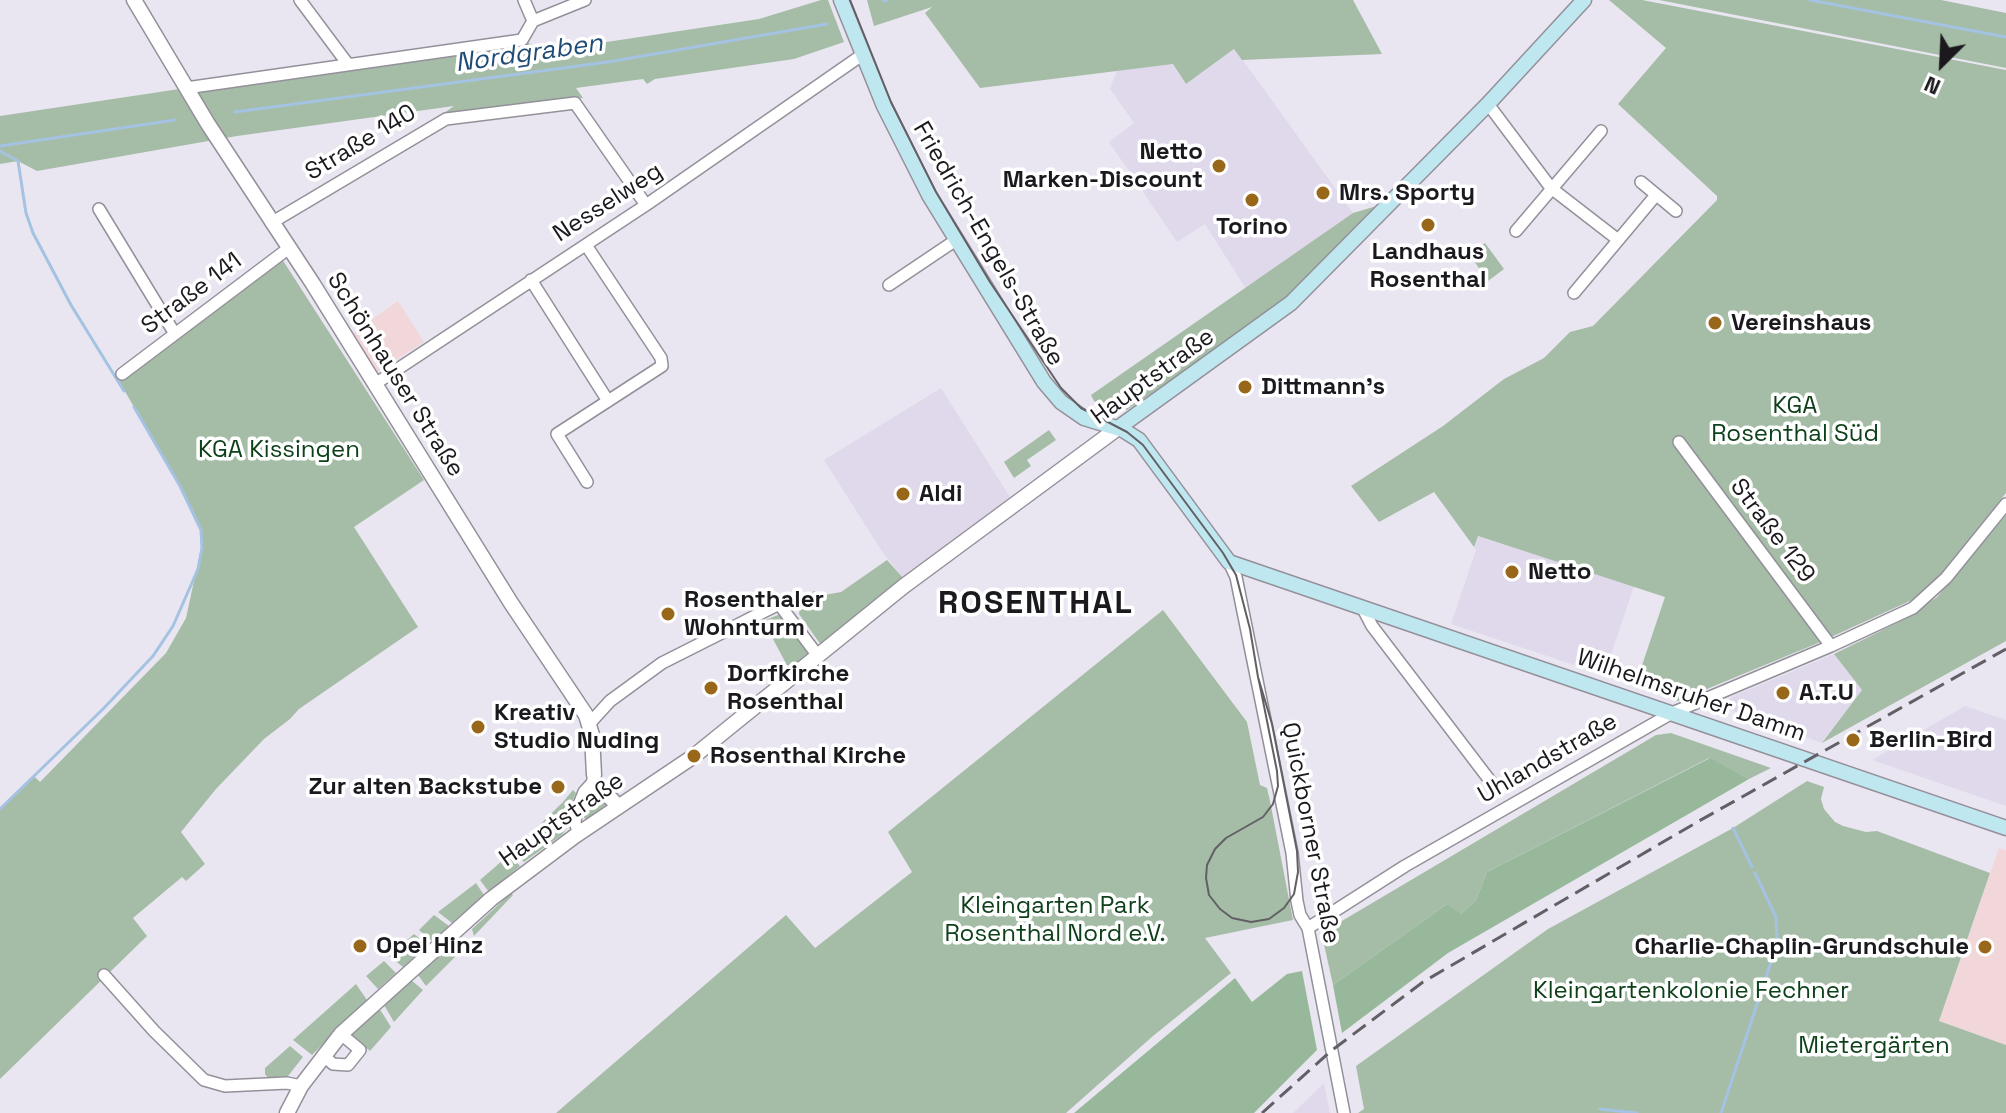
<!DOCTYPE html>
<meta charset="utf-8">
<style>
body{margin:0}
#map{position:relative;width:2006px;height:1113px;overflow:hidden;background:#eae6f1;font-family:"Space Grotesk",sans-serif}
canvas{display:block}
.north{position:absolute;left:1902px;top:24px;width:80px;height:80px;-webkit-text-stroke:6px #fff;paint-order:stroke;rotate:204deg;font-size:22px;font-weight:700;line-height:32px;text-align:center;color:#1b191d}
.north::after{content:'';display:block;margin:auto;width:28px;height:36px;background:#1b191d;clip-path:polygon(50% 0,100% 100%,50% 72%,0 100%)}
</style>
<div id="map">
<canvas width="2006" height="1113"></canvas>
<div class="north">N</div>
</div>
<script>
const c = document.querySelector('canvas').getContext('2d');
c.lineJoin = 'round';
function fillPath(path, color) {
  c.fillStyle = color;
  c.fill(path, 'evenodd');
}
function shape(rows) {
  const path = new Path2D();
  for (const r of rows) {
    path.moveTo(r[0], r[1]);
    for (let i = 2; i < r.length; i += 2) path.lineTo(r[i], r[i + 1]);
  }
  return path;
}
function trace(path, color, width, dash) {
  c.strokeStyle = color;
  c.lineWidth = width;
  c.lineCap = dash ? 'butt' : 'round';
  c.setLineDash(dash || []);
  c.stroke(path);
}
function write(font, color, halo, rows, align = 'center') {
  c.font = font + ' "Space Grotesk",sans-serif';
  c.lineWidth = 7;
  c.setLineDash([]);
  c.textBaseline = 'middle';
  c.strokeStyle = halo;
  c.fillStyle = color;
  for (const [text, x, y, turn = 0] of rows) {
    c.save();
    c.translate(x, y);
    c.rotate((+turn || 0) * Math.PI / 180);
    c.textAlign = isNaN(turn) ? turn : align;
    if (halo) c.strokeText(text, 0, 0);
    c.fillText(text, 0, 0);
    c.restore();
  }
}
const built = shape([
 [1235,49,1353,213,1246,289,1205,224,1177,242,1109,142,1134,123,1110,89,1117,70,1173,64,1186,84],
 [941,388,1010,497,905,580,883,553,824,460],
 [1477,536,1634,586,1604,675,1451,624,1476,550,1474,547],
 [1834,654,1862,690,1822,743,1725,708,1731,697],
 [1965,706,2006,720,2006,806,1872,760],
 [1324,1083,1330,1113,1293,1113]
]);
const education = shape([
 [398,301,424,342,377,372,352,334],
 [1999,848,2006,850,2006,1045,1939,1021]
]);
const green = shape([
 [821,0,828,0,844,42,794,59,655,79,647,84,643,79,576,88,583,98,438,117,454,106,237,136,37,171,18,161,0,164,0,116,186,88,526,42,547,51,759,19],
 [867,0,1353,0,1382,54,1242,60,1234,49,1186,84,1173,64,980,88,925,13,932,7,874,26],
 [1609,0,1642,0,2006,70,2006,493,1937,579,1912,600,1818,643,1678,701,1635,686,1665,597,1478,536,1474,547,1434,492,1379,522,1351,486,1443,426,1504,379,1544,358,1570,332,1593,326,1717,200,1717,196,1618,104,1666,48],
 [1659,0,1941,0,2006,13,2006,68],
 [1380,205,1292,295,1245,330,1127,410,1119,405,1112,412,1094,401,1091,395,1353,213],
 [1485,243,1504,269,1488,281,1469,254],
 [282,259,424,480,354,527,418,627,299,709,290,719,264,739,216,789,181,832,205,864,186,881,182,877,133,918,147,936,0,1079,0,809,34,776,40,782,166,653,186,618,203,539,193,510,119,381],
 [1049,430,1056,440,1027,460,1031,466,1014,478,1004,462],
 [2006,515,2006,641,1822,743,1862,690,1834,654,1907,618,1937,597],
 [887,560,905,580,821,645,799,614,802,597,814,591,824,595,841,592],
 [1163,610,1247,722,1260,785,1267,788,1270,801,1293,920,1205,938,1231,973,1153,1036,1066,1113,556,1113,786,915,815,948,912,872,888,832],
 [778,615,783,617,809,652,809,657,790,671,765,624,720,638],
 [1671,733,1771,768,1749,779,1709,758,1487,872,1476,900,1460,915,1447,904,1333,985,1323,940,1330,928,1656,735],
 [1807,781,1824,787,1821,799,1824,809,1835,822,1843,826,1866,832,1877,831,1990,873,1939,1021,2006,1045,2006,1113,1358,1113,1364,1109,1356,1066,1548,929,1733,828],
 [594,789,607,804,586,820,583,816,587,795],
 [573,790,576,793,571,804,567,828,562,835,524,862,514,850,562,803],
 [510,854,520,866,489,892,480,880],
 [476,883,484,895,452,923,438,912],
 [511,893,513,895,474,936,472,929],
 [434,915,449,926,432,941,419,930],
 [414,934,428,945,403,967,389,956],
 [459,938,468,944,426,986,418,975],
 [384,961,396,973,378,989,366,976],
 [411,980,423,990,394,1022,384,1005],
 [356,984,367,1000,312,1055,293,1040],
 [377,1010,381,1011,391,1027,370,1051,351,1035],
 [290,1046,303,1057,288,1076,268,1078,265,1074,265,1068]
]);
const forest = shape([
 [1710,758,1749,779,1448,953,1342,1033,1333,985,1447,904,1461,914,1476,900,1487,872],
 [1302,971,1317,1050,1254,1113,1074,1113,1235,978,1252,1002,1287,974]
]);
const stream = shape([
 [1810,0,2006,37],
 [884,1,887,0],
 [235,112,608,62,827,24],
 [0,146,175,120],
 [0,151,18,161,26,213,33,233,71,305,124,391],
 [0,809,104,708,153,656,173,626,198,569,202,548,201,530,180,486,134,407],
 [1733,828,1752,867],
 [1600,1109,1637,1113],
 [1721,1113,1777,944,1776,917,1755,873]
]);
const minor = shape([
 [300,0,347,63],
 [533,21,585,0],
 [186,88,522,40,533,21,524,0],
 [1488,104,1551,188,1617,239],
 [1641,182,1676,211],
 [99,209,175,334],
 [271,223,446,119,575,103,646,205],
 [1516,231,1601,131],
 [586,245,661,358,662,366,557,434,587,482],
 [531,280,608,401],
 [889,285,956,240],
 [1574,293,1656,195],
 [122,374,289,248],
 [375,384,646,205,862,55],
 [1679,442,1831,646],
 [1229,562,1236,577,1292,853,1297,901,1300,915,1308,928,1344,1113],
 [1362,607,1372,626,1491,782],
 [590,723,610,701,662,663,779,604,818,656],
 [579,833,575,823,576,812,584,792,594,781,594,776],
 [1308,928,1405,866,1672,713,1831,646,1913,608,1946,578,2006,504],
 [104,975,154,1031,204,1080,225,1086,287,1083,301,1086],
 [323,1055,333,1064,348,1065,360,1050,341,1034]
]);
const tertiary = shape([
 [134,0,208,124,313,284,511,603,586,715,592,735,594,775],
 [594,781,618,806],
 [287,1113,301,1086,341,1034,491,899,575,836,694,756,904,586,1118,428]
]);
const secondary = shape([
 [841,0,884,106,929,195,1044,382,1061,402,1084,418,1123,430,1139,440,1229,562,2006,828],
 [1118,428,1291,303,1488,104,1584,0]
]);
const tram = shape([
 [850,0,891,102,936,192,990,282,1061,388,1081,408,1127,432,1143,445,1223,553,1236,575,1250,629,1258,677,1260,686,1277,771,1278,786,1273,804,1263,817,1226,838,1215,849,1207,865,1206,878,1209,895,1220,909,1232,918,1251,922,1269,919,1284,908,1294,894,1298,872,1297,851,1272,724,1258,677]
]);
const rail = shape([
 [1262,1113,1331,1051,1423,982,1699,821,2006,649]
]);
const markers = [
 [1219,166,8,"#99671a"],
 [1323,193,8,"#99671a"],
 [1252,200,8,"#99671a"],
 [1428,225,8,"#99671a"],
 [1715,323,8,"#99671a"],
 [1245,387,8,"#99671a"],
 [903,494,8,"#99671a"],
 [1512,572,8,"#99671a"],
 [668,614,8,"#99671a"],
 [711,688,8,"#99671a"],
 [1783,693,8,"#99671a"],
 [478,727,8,"#99671a"],
 [1853,740,8,"#99671a"],
 [694,756,8,"#99671a"],
 [558,787,8,"#99671a"],
 [360,946,8,"#99671a"],
 [1985,947,8,"#99671a"]
];
const streetNames = [
 ["Straße 140",361,143,-31],
 ["Nesselweg",608,203,-33],
 ["Friedrich-Engels-Straße",988,244,60],
 ["Straße 141",192,294,-37],
 ["Schönhauser Straße",395,375,58],
 ["Hauptstraße",1153,377,-36],
 ["Straße 129",1772,531,53],
 ["Wilhelmsruher Damm",1691,696,19],
 ["Uhlandstraße",1548,759,-30],
 ["Hauptstraße",562,820,-35],
 ["Quickborner Straße",1310,833,79]
];
const poiNames = [
 ["Netto",1203,152,"right"],
 ["Marken-Discount",1203,180,"right"],
 ["Mrs. Sporty",1339,193],
 ["Torino",1252,227,"center"],
 ["Landhaus",1428,252,"center"],
 ["Rosenthal",1428,280,"center"],
 ["Vereinshaus",1731,323],
 ["Dittmann's",1261,387],
 ["Aldi",919,494],
 ["Netto",1528,572],
 ["Rosenthaler",684,600],
 ["Wohnturm",684,628],
 ["Dorfkirche",727,674],
 ["Rosenthal",727,702],
 ["A.T.U",1799,693],
 ["Kreativ",494,713],
 ["Studio Nuding",494,741],
 ["Berlin-Bird",1869,740],
 ["Rosenthal Kirche",710,756],
 ["Zur alten Backstube",542,787,"right"],
 ["Opel Hinz",376,946],
 ["Charlie-Chaplin-Grundschule",1969,947,"right"]
];
const parkNames = [
 ["KGA",1795,406],
 ["Rosenthal Süd",1795,434],
 ["KGA Kissingen",279,450],
 ["Kleingarten Park",1055,906],
 ["Rosenthal Nord e.V.",1055,934],
 ["Kleingartenkolonie Fechner",1691,991],
 ["Mietergärten",1874,1046]
];
const waterNames = [
 ["Nordgraben",529,54,-8]
];
const districtNames = [
 ["ROSENTHAL",1036,604]
];
fillPath(built, '#e0d9eb');
fillPath(education, '#f1d7da');
fillPath(green, '#a5bda7');
fillPath(forest, '#97b89a');
trace(stream, '#a4c2e1', 3);
trace(minor, '#94909a', 14);
trace(tertiary, '#94909a', 17);
trace(secondary, '#94909a', 17);
trace(minor, '#fff', 11);
trace(tertiary, '#fff', 14);
trace(secondary, '#bfe7f0', 14);
trace(tram, '#625f65', 2);
trace(rail, '#625f65', 3, [16, 8]);
for (const [x, y, r, color] of markers) {
  const dot = new Path2D();
  dot.arc(x, y, r, 0, 2 * Math.PI);
  c.fillStyle = color;
  c.fill(dot);
  trace(dot, '#fff', 3);
}
write('24px', '#1b191d', '#fff', streetNames);
write('bold 24px', '#1b191d', '#fff', poiNames, 'left');
write('24px', '#0e411a', '#fff', parkNames);
write('italic 26px', '#1f4c75', '#fff', waterNames);
c.letterSpacing = '2px';
write('bold 32px', '#1b191d', '#fff', districtNames);
c.letterSpacing = '0px';
</script>
